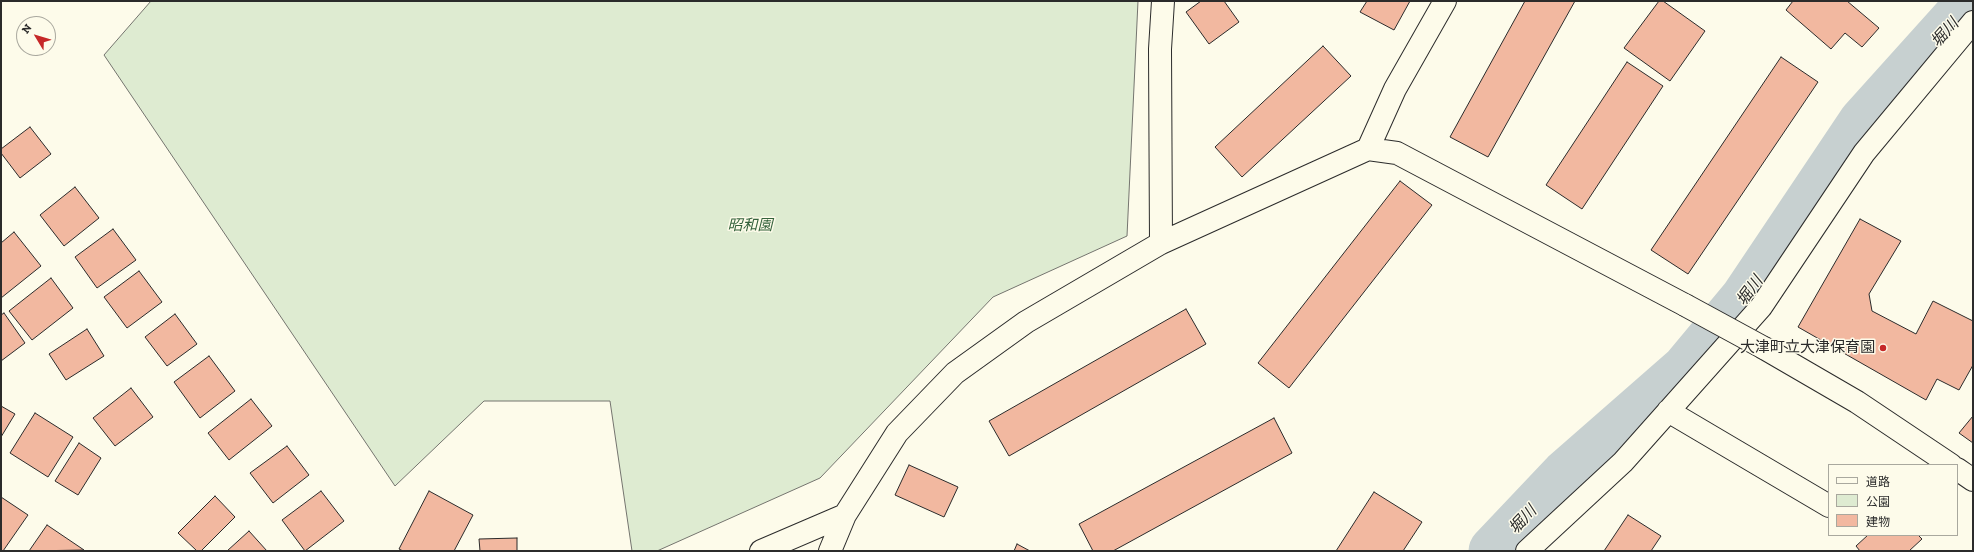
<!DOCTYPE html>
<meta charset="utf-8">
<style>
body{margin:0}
#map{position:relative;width:1974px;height:552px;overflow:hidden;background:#fdfbea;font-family:"Zilla Slab","Noto Sans JP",serif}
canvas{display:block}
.frame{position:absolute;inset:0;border:2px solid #2b2b2b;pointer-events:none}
.legend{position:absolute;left:1828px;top:464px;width:130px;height:72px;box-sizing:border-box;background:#fdfbea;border:1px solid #a9a89e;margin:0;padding:5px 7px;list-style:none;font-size:12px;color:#2b2b2b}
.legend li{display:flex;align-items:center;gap:8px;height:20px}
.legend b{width:20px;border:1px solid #a9a89e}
.north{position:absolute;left:16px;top:16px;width:40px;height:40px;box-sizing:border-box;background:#fdfbea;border:1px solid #a9a89e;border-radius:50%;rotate:308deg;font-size:11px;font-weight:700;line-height:16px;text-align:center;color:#2b2b2b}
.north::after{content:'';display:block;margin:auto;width:14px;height:18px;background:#c62828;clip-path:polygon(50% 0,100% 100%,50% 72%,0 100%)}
</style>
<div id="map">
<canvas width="1974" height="552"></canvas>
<div class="frame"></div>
<ul class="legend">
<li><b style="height:5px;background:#fdfbea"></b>道路</li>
<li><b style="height:11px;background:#deebd1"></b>公園</li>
<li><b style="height:11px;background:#f2b8a0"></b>建物</li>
</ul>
<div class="north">N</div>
</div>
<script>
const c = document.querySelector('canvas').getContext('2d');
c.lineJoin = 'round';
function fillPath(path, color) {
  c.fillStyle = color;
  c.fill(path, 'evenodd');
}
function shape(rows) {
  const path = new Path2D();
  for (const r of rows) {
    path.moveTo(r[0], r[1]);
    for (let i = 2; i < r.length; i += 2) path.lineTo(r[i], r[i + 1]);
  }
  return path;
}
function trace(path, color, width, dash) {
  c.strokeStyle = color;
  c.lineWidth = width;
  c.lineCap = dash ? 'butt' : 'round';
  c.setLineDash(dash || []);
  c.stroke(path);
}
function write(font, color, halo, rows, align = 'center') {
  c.font = font + ' "Zilla Slab","Noto Sans JP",serif';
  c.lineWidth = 3;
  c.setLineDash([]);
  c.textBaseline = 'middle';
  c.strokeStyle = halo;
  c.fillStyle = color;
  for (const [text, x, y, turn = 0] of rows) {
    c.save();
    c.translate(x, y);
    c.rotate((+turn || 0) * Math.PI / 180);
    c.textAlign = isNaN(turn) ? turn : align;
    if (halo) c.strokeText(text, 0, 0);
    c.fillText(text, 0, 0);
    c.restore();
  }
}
const green = shape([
 [151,1,1138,1,1127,236,993,297,820,478,657,551,632,551,610,401,484,401,395,486,104,55,151,1]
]);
const river = shape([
 [1494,551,1566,475,1686,370,1746,298,1864,122,1973,1]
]);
const building = shape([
 [1201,1,1224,1,1239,22,1209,44,1186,12,1201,1],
 [1367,1,1410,1,1394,30,1360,12,1367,1],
 [1525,1,1575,1,1488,157,1450,137,1525,1],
 [1659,1,1663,1,1705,31,1670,81,1624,48,1659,1],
 [1793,1,1847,1,1879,28,1862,47,1845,33,1831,49,1786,10,1793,1],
 [1323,46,1351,76,1242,177,1215,147,1323,46],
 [1781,57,1818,82,1688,274,1651,250,1781,57],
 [1627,62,1663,86,1582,209,1546,185,1627,62],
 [30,127,51,154,20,178,1,153,1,149,30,127],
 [1400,181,1432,205,1289,388,1258,363,1400,181],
 [75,187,99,218,64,246,40,215,75,187],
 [1860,219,1901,241,1869,294,1872,311,1916,334,1933,301,1973,321,1973,365,1959,390,1937,379,1926,400,1798,327,1860,219],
 [113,229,136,260,97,288,75,257,113,229],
 [14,232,41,266,1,298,1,243,14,232],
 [139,271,162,302,127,328,104,297,139,271],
 [51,278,73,308,32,340,9,311,51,278],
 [1186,309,1206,344,1009,456,989,421,1186,309],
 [4,313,25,343,1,361,1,315,4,313],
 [175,314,197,344,167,366,145,337,175,314],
 [87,329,104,356,66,380,49,354,87,329],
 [209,356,235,391,200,418,174,382,209,356],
 [131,388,153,417,115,446,93,418,131,388],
 [251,399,272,426,229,460,208,433,251,399],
 [1,406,15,414,1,437,1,406],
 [35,413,73,437,48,477,10,453,35,413],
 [1973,416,1973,443,1959,433,1973,416],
 [1274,418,1292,453,1113,551,1093,551,1079,524,1274,418],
 [79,443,101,458,78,495,55,481,79,443],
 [287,446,309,475,273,503,250,473,287,446],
 [909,465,958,487,944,517,895,495,909,465],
 [321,491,344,521,305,551,282,520,321,491],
 [429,491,473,515,454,551,403,551,399,549,429,491],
 [1374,492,1422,522,1403,551,1336,551,1374,492],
 [215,496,235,517,201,551,197,551,178,533,215,496],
 [1,497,28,515,3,551,1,551,1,497],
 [1628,515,1661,536,1651,551,1604,551,1628,515],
 [47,525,84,550,29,551,47,525],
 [249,531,267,551,227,551,249,531],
 [1868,535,1918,535,1922,539,1909,551,1860,551,1856,546,1868,535],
 [517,538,517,551,480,551,479,539,517,538],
 [1017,544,1030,551,1014,551,1017,544]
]);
const minor = shape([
 [1368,149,1395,89,1445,1],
 [1161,243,1160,49,1163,1],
 [1764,348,1857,402,1951,465],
 [1668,411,1829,506],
 [1957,469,1973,480],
 [761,551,845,515],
 [830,551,845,515,897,433,955,373,1026,322,1161,243,1368,149,1397,153,1685,305],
 [1527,551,1623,462,1761,307,1864,153,1973,22]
]);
const minorBridge = shape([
 [1685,305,1764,348]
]);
const markers = [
 [1883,348,4,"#c62828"]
];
const parkNames = [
 ["昭和園",750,226]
];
const poiNames = [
 ["大津町立大津保育園",1875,348]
];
const waterNames = [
 ["堀川",1945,33,-48],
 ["堀川",1750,291,-54],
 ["堀川",1523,520,-47]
];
fillPath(green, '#deebd1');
trace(green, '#74746e', 1);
trace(river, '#c7d0d0', 51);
fillPath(building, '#f2b8a0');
trace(building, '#2b2b2b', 1);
trace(minor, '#2b2b2b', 24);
trace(minor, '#fdfbea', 22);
trace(minorBridge, '#2b2b2b', 24, []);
trace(minorBridge, '#fdfbea', 22);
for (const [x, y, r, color] of markers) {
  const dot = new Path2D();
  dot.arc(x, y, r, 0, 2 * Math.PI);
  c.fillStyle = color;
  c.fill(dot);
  trace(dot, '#fdfbea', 1.5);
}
write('italic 15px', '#34623c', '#fdfbea', parkNames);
write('15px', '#2b2b2b', '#fdfbea', poiNames, 'right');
write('italic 16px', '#2b2b2b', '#fdfbea', waterNames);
</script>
